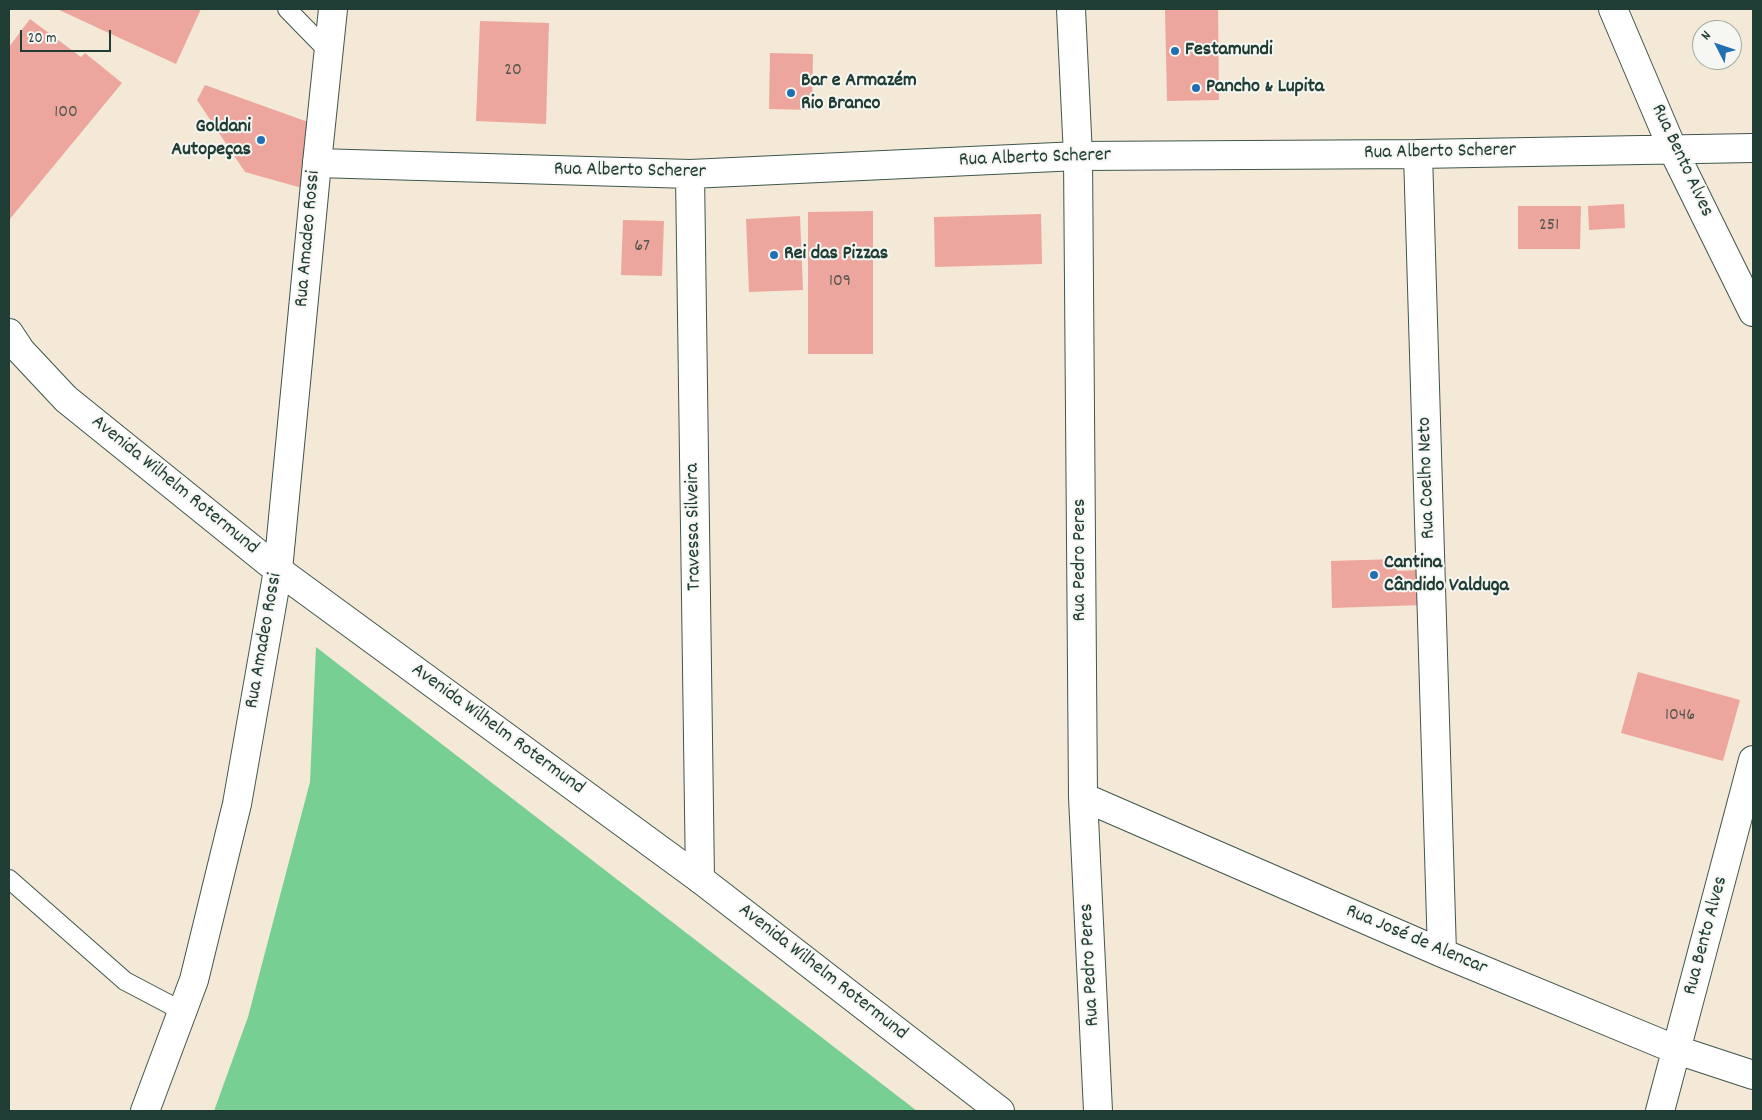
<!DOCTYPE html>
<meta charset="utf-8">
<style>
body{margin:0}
#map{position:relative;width:1762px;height:1120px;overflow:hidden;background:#f4e8d6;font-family:Dekko,sans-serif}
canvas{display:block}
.frame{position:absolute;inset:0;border:10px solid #1f3d34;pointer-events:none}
.north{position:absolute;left:1692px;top:20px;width:50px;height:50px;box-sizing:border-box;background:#f6f6f2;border:1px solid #a0aca6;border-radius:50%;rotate:311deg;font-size:14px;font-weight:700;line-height:20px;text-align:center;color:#1f3d34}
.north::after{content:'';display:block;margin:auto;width:18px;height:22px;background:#1f6fb2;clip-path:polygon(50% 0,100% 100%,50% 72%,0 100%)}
.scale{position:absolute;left:20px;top:30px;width:91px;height:22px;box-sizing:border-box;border:2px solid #1f3d34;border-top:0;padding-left:6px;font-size:15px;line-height:18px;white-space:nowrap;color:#1f3d34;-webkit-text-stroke:4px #f6f6f2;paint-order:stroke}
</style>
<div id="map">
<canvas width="1762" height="1120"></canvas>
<div class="frame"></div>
<div class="north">N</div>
<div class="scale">20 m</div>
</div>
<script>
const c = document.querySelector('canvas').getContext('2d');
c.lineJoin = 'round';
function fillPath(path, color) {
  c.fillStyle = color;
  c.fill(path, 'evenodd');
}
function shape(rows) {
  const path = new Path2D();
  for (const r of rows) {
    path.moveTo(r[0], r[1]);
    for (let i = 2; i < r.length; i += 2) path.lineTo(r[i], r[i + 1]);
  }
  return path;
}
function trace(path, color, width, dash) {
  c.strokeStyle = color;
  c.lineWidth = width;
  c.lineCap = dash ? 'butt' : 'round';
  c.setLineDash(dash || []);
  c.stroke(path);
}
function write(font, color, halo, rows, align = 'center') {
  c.font = font + ' Dekko,sans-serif';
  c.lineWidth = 4;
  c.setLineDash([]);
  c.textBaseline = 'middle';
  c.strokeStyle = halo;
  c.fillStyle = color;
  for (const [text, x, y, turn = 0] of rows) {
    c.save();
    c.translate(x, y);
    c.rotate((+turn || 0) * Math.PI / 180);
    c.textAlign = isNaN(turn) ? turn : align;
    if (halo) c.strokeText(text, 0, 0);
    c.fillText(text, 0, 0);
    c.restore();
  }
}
const green = shape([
 [316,647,917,1111,214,1111,248,1017,310,782]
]);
const building = shape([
 [57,9,201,9,176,64],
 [1165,9,1218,9,1219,100,1167,101],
 [30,19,81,57,85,53,122,83,9,220,9,47],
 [480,21,549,23,546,124,476,121],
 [770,53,813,54,812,110,769,109],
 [205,85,308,122,302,188,245,172,197,100],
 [1624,204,1625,228,1589,230,1588,206],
 [1518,206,1581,206,1580,249,1518,249],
 [873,211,873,354,808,354,808,212],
 [1041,214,1042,264,935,267,934,217],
 [800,216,803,290,749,292,746,219],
 [623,220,664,221,662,276,621,275],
 [1396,559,1397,571,1422,570,1423,605,1332,608,1331,561],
 [1638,672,1740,700,1723,761,1621,733]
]);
const service = shape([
 [287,9,328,51],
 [9,879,125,981,182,1011]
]);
const minor = shape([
 [1071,9,1078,156,1083,797,1098,1111],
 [1613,9,1673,150,1753,312],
 [1418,154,1442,953],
 [317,163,690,174,1078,156,1418,154,1753,148],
 [690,174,700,879],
 [1083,797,1442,953,1677,1050,1753,1075],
 [1660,1111,1753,760]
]);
const tertiary = shape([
 [9,333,21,351,66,399,278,570,700,879,1000,1111],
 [145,1111,194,980,237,804,278,570,317,163,333,9]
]);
const markers = [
 [1175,51,5,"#1f6fb2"],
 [1196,88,5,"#1f6fb2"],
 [791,93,5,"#1f6fb2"],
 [261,140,5,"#1f6fb2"],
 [774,255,5,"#1f6fb2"],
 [1374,575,5,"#1f6fb2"]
];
const numberNames = [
 ["20",513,72],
 ["100",66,114],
 ["251",1549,227],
 ["67",642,248],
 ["109",840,283],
 ["1046",1680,717]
];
const poiNames = [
 ["Festamundi",1185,51],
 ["Bar e Armazém",801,82],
 ["Rio Branco",801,105],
 ["Pancho & Lupita",1206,88],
 ["Goldani",251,128,"right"],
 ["Autopeças",251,151,"right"],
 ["Rei das Pizzas",784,255],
 ["Cantina",1384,564],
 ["Cândido Valduga",1384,587]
];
const streetNames = [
 ["Rua Alberto Scherer",1440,153,-1],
 ["Rua Alberto Scherer",1035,159,-2],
 ["Rua Bento Alves",1681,161,65],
 ["Rua Alberto Scherer",630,172,1],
 ["Rua Amadeo Rossi",309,239,-85],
 ["Rua Coelho Neto",1428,478,-92],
 ["Avenida Wilhelm Rotermund",174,486,39],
 ["Travessa Silveira",695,527,-91],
 ["Rua Pedro Peres",1081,560,-90],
 ["Rua Amadeo Rossi",265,641,-80],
 ["Avenida Wilhelm Rotermund",497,730,36],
 ["Rua Bento Alves",1707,936,-75],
 ["Rua José de Alencar",1416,941,23],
 ["Rua Pedro Peres",1091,965,-93],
 ["Avenida Wilhelm Rotermund",822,973,38]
];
fillPath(green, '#78cf94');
fillPath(building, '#eda69e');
trace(service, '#3f574c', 20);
trace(minor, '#3f574c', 30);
trace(tertiary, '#3f574c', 30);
trace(service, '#fff', 18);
trace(minor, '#fff', 28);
trace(tertiary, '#fff', 28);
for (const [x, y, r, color] of markers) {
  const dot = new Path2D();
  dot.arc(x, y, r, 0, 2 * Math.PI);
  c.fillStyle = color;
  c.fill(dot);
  trace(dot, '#f6f6f2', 2);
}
write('18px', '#52574e', null, numberNames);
write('bold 20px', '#1f3d34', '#f6f6f2', poiNames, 'left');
write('20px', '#1f3d34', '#f6f6f2', streetNames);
</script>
